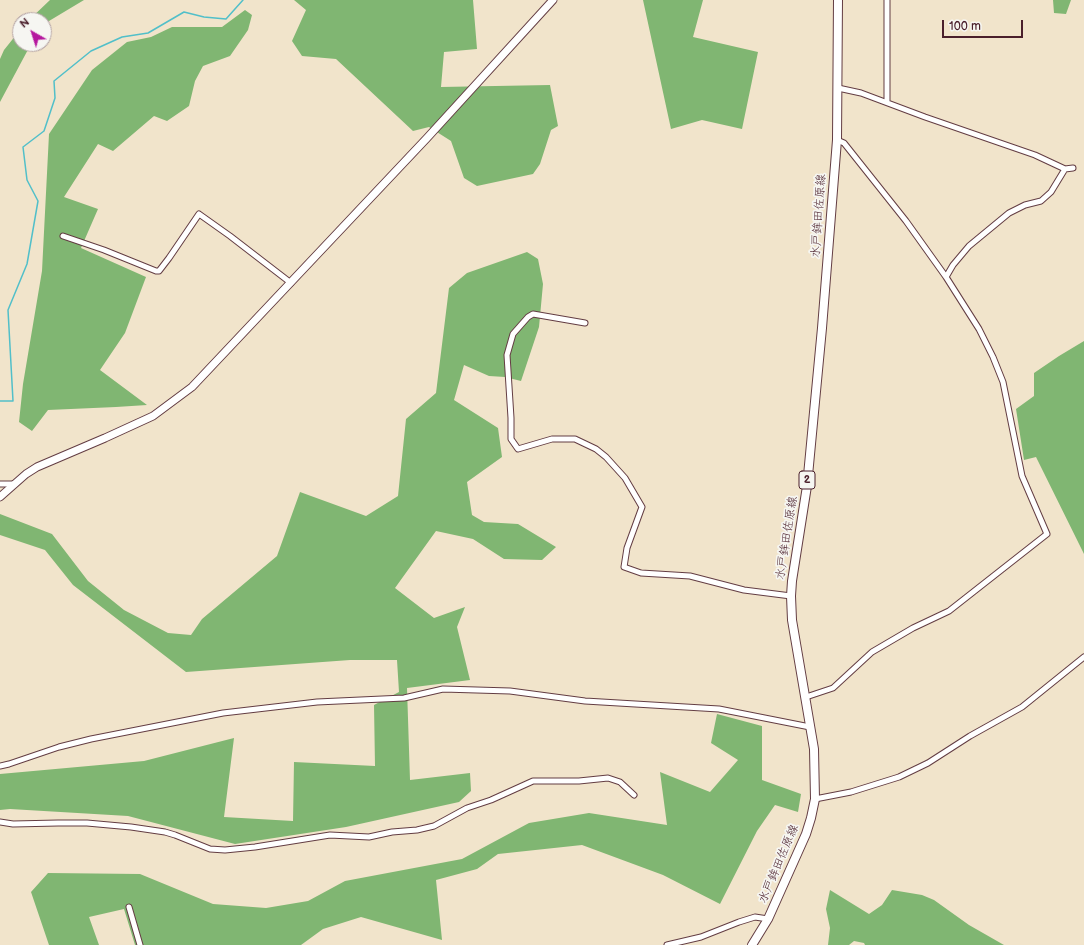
<!DOCTYPE html>
<meta charset="utf-8">
<style>
body{margin:0}
#map{position:relative;width:1084px;height:945px;overflow:hidden;background:#f1e4cb;font-family:"Balsamiq Sans",sans-serif}
canvas{display:block}
.north{position:absolute;left:12px;top:12px;width:40px;height:40px;box-sizing:border-box;background:#f6f6f2;border:1px solid #b1a0a2;border-radius:50%;rotate:321deg;font-size:11px;font-weight:700;line-height:16px;text-align:center;color:#4a1f2b}
.north::after{content:'';display:block;margin:auto;width:14px;height:18px;background:#b5179e;clip-path:polygon(50% 0,100% 100%,50% 72%,0 100%)}
.scale{position:absolute;left:942px;top:20px;width:81px;height:18px;box-sizing:border-box;border:2px solid #4a1f2b;border-top:0;padding-left:5px;font-size:12px;line-height:14px;white-space:nowrap;color:#4a1f2b;-webkit-text-stroke:3px #f6f6f2;paint-order:stroke}
</style>
<div id="map">
<canvas width="1084" height="945"></canvas>
<div class="north">N</div>
<div class="scale">100 m</div>
</div>
<script>
const c = document.querySelector('canvas').getContext('2d');
c.lineJoin = 'round';
function fillPath(path, color) {
  c.fillStyle = color;
  c.fill(path, 'evenodd');
}
function shape(rows) {
  const path = new Path2D();
  for (const r of rows) {
    path.moveTo(r[0], r[1]);
    for (let i = 2; i < r.length; i += 2) path.lineTo(r[i], r[i + 1]);
  }
  return path;
}
function trace(path, color, width, dash) {
  c.strokeStyle = color;
  c.lineWidth = width;
  c.lineCap = dash ? 'butt' : 'round';
  c.setLineDash(dash || []);
  c.stroke(path);
}
function write(font, color, halo, rows, align = 'center') {
  c.font = font + ' "Balsamiq Sans","Klee One",sans-serif';
  c.lineWidth = 3.5;
  c.setLineDash([]);
  c.textBaseline = 'middle';
  c.strokeStyle = halo;
  c.fillStyle = color;
  for (const [text, x, y, turn = 0] of rows) {
    c.save();
    c.translate(x, y);
    c.rotate((+turn || 0) * Math.PI / 180);
    c.textAlign = isNaN(turn) ? turn : align;
    if (halo) c.strokeText(text, 0, 0);
    c.fillText(text, 0, 0);
    c.restore();
  }
}
const forest = shape([
 [50,0,84,0,44,24,44,20,29,20],
 [294,0,473,0,477,49,444,52,441,87,550,85,558,126,551,130,540,164,533,174,477,186,464,178,451,141,429,127,413,131,336,59,302,56,292,41,306,10],
 [643,0,703,0,693,37,758,52,742,129,702,120,671,129],
 [1053,0,1071,0,1066,14,1054,13],
 [245,10,252,15,248,30,230,56,203,66,195,81,189,106,167,121,154,116,113,151,98,144,64,197,98,209,81,248,146,277,125,333,100,370,147,405,116,407,48,410,32,431,19,422,23,384,42,271,49,134,92,70,127,42,151,37,172,27,222,27],
 [20,30,20,44,31,44,0,102,0,59,4,50],
 [527,252,538,259,543,284,539,327,521,381,505,377,489,376,464,365,454,400,498,428,502,457,467,482,472,515,484,522,518,524,556,547,542,560,504,559,473,539,436,531,395,588,434,618,465,607,457,627,470,680,407,688,410,780,470,773,471,791,459,802,346,827,235,844,128,816,10,809,0,810,0,774,144,761,234,738,224,817,293,821,294,762,375,766,374,705,399,692,397,660,350,660,186,672,73,585,45,550,0,535,0,514,52,534,88,581,124,610,168,633,191,635,202,619,277,556,300,492,366,516,398,496,406,419,436,393,449,288,467,273],
 [1084,341,1084,554,1036,457,1024,460,1016,409,1034,396,1034,373,1059,356],
 [717,714,762,726,762,780,801,794,798,812,775,805,757,831,720,904,663,875,582,845,498,854,477,869,436,880,442,940,361,917,323,929,301,945,135,945,124,909,89,917,99,945,49,945,31,892,48,873,140,874,213,904,266,908,308,901,345,881,462,859,529,823,589,813,667,825,660,772,710,792,738,760,711,743],
 [830,890,869,914,882,905,892,890,922,895,934,900,969,925,1004,945,865,945,864,943,854,941,849,945,828,945,830,928,826,909]
]);
const stream = shape([
 [0,401,13,401,8,310,27,264,38,201,27,180,23,147,44,131,55,98,54,81,91,51,122,37,148,33,184,12,204,17,226,19,243,0]
]);
const street = shape([
 [838,88,861,93,925,117,1035,155,1065,169,1073,168],
 [887,102,887,0],
 [63,236,104,250,156,271,159,271,169,258,199,214,230,236,291,283],
 [946,277,953,265,969,246,1009,213,1025,205,1041,201,1051,192,1065,169],
 [585,323,533,314,528,317,513,334,507,355,511,418,511,439,518,449,552,439,575,439,596,449,606,457,625,478,642,507,627,548,624,567,641,573,690,576,744,590,791,596],
 [0,484,15,484],
 [806,697,833,688,872,652,913,628,949,611,1047,534,1022,476,1003,382,993,357,979,329,946,277,906,221,844,143,837,140],
 [0,766,9,764,59,747,91,739,223,713,317,702,404,698,443,689,510,691,585,701,719,709,810,727],
 [815,799,851,792,899,777,928,763,970,736,1022,707,1084,657],
 [0,822,13,824,58,823,87,823,131,827,165,832,175,835,210,849,225,850,255,847,330,835,369,837,392,832,417,830,434,826,467,808,491,800,533,781,579,781,608,778,620,782,634,795],
 [129,907,140,945],
 [667,945,701,937,739,922,755,917,768,919]
]);
const secondary = shape([
 [0,497,26,474,37,467,105,438,153,416,192,387,427,138,553,0]
]);
const primary = shape([
 [752,945,768,919,806,834,811,818,815,799,814,749,792,620,791,596,792,581,807,486,822,328,837,140,838,0]
]);
const shields = [
 [807,480,16]
];
const shieldNames = [
 ["2",807,480]
];
const streetNames = [
 ["水戸鉾田佐原線",819,216,-86],
 ["水戸鉾田佐原線",787,538,-81],
 ["水戸鉾田佐原線",779,864,-67]
];
fillPath(forest, '#80b672');
trace(stream, '#51bfc9', 1.5);
trace(street, '#633d43', 7);
trace(secondary, '#633d43', 9);
trace(primary, '#633d43', 10);
trace(street, '#fff', 5);
trace(secondary, '#fff', 7);
trace(primary, '#fff', 8);
for (const [x, y, w] of shields) {
  const box = new Path2D();
  box.roundRect(x - w / 2, y - 9, w, 18, 3);
  c.fillStyle = '#f6f6f2';
  c.fill(box);
  trace(box, '#4a1f2b', 1);
}
write('bold 11px', '#4a1f2b', null, shieldNames);
write('12px', '#4a1f2b', '#f6f6f2', streetNames);
</script>
